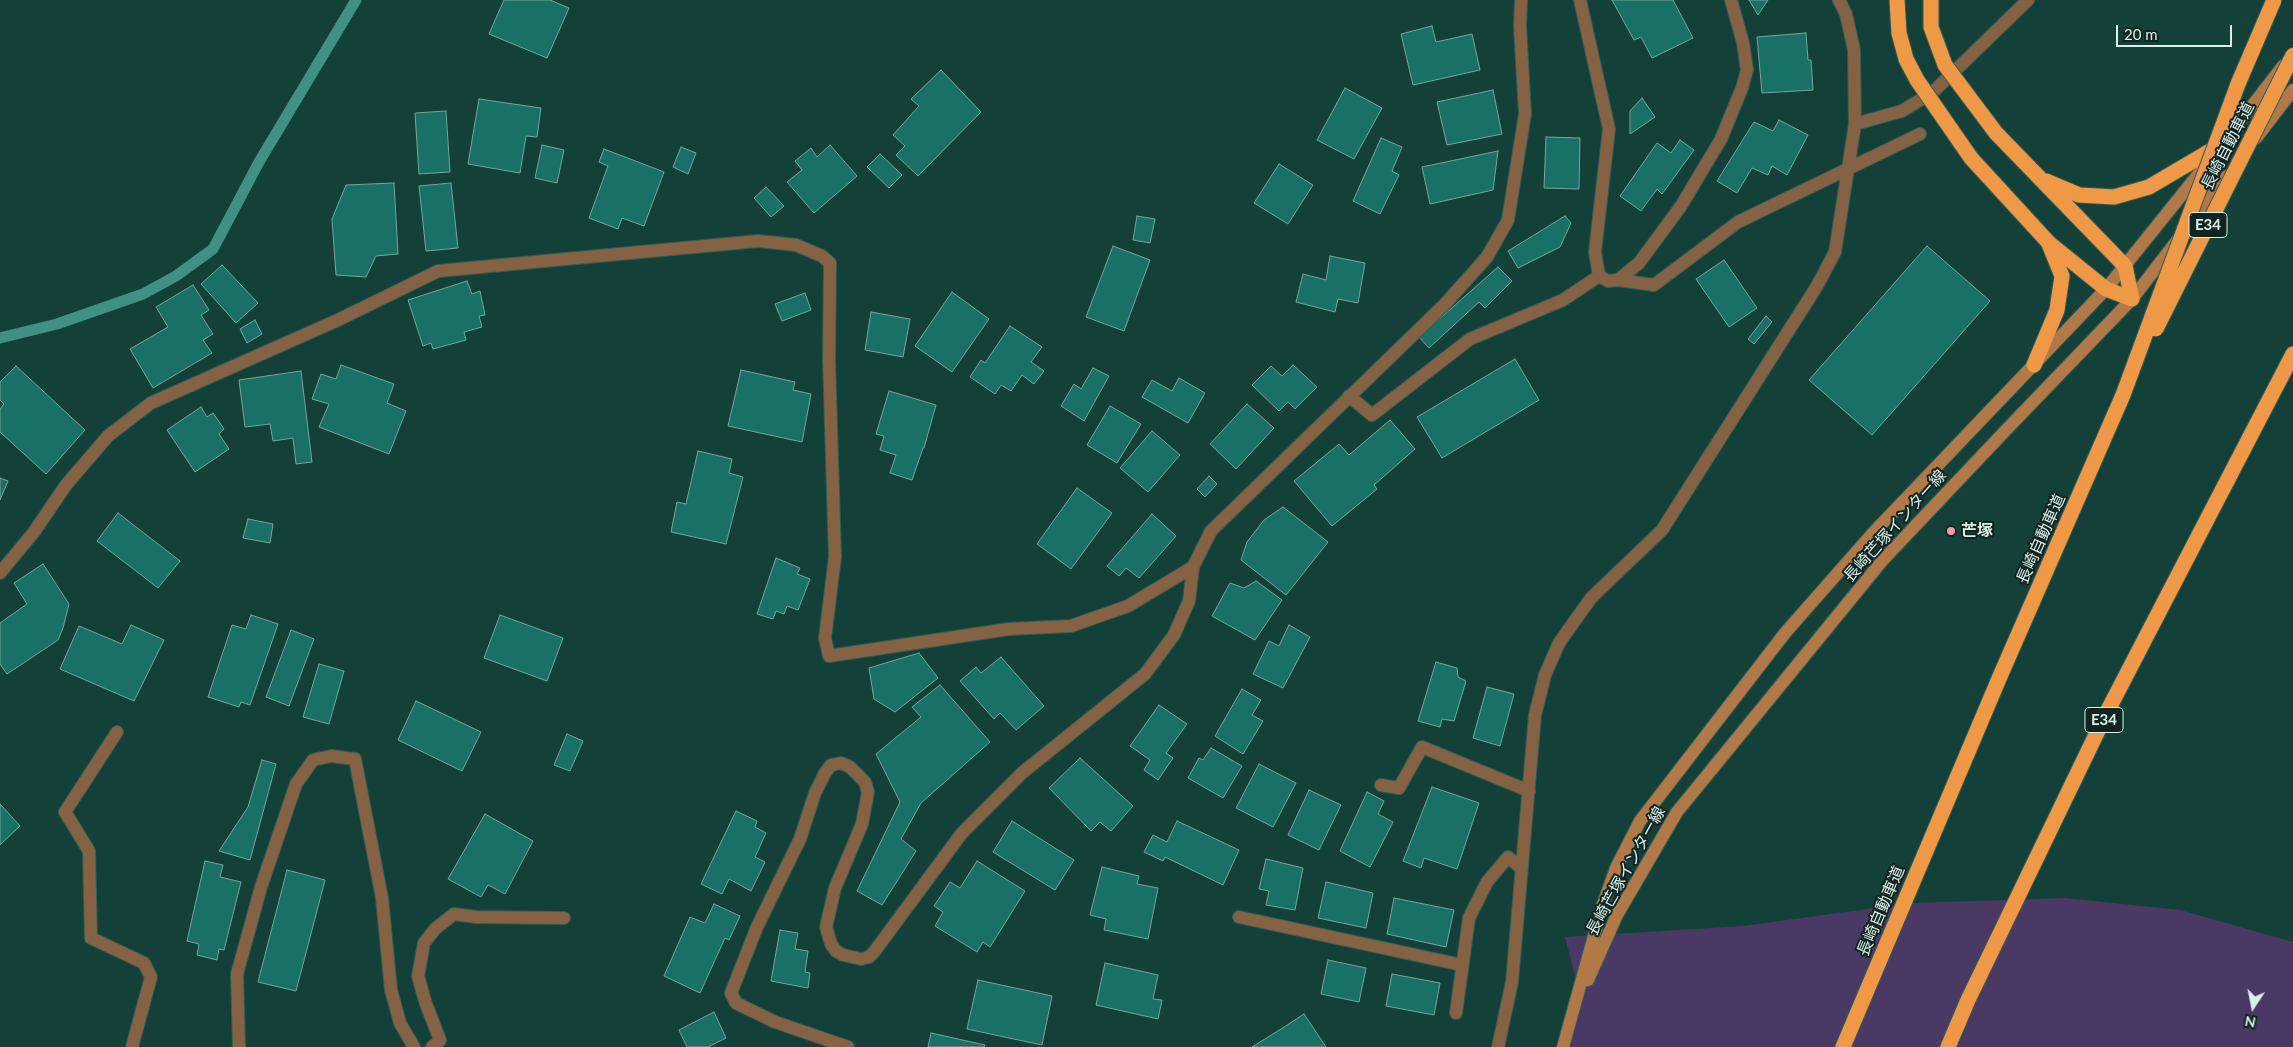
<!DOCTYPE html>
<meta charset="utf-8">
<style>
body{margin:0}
#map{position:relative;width:2293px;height:1047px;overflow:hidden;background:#13413a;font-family:Lato,sans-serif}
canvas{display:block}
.north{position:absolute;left:2228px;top:982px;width:50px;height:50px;-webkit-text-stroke:4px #112420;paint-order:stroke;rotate:191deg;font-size:14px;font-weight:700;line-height:20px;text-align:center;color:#d9f0eb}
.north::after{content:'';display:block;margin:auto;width:18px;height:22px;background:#d9f0eb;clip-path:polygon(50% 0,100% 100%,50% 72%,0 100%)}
.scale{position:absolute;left:2116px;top:25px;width:116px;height:22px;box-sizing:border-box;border:2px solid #d9f0eb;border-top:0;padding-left:6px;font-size:15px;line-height:18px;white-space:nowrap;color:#d9f0eb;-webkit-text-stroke:4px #112420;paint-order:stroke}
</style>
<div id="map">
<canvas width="2293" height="1047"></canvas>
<div class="north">N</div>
<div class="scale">20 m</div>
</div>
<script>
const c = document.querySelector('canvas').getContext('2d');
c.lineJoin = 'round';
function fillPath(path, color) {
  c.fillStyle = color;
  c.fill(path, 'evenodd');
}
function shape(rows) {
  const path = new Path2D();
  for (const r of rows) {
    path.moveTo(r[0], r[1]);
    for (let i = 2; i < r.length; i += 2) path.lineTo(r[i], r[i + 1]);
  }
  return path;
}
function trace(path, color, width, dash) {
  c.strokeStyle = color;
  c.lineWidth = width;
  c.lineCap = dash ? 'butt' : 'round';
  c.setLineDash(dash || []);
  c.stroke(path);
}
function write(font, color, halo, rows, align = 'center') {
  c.font = font + ' Lato,"Noto Sans JP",sans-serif';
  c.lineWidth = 4;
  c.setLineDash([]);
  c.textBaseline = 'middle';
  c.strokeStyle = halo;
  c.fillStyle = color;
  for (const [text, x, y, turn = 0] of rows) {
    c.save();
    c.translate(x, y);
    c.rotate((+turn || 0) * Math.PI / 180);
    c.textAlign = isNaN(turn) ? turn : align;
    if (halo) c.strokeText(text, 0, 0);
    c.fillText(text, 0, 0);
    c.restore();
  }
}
const green = shape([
 [2065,898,2180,910,2293,942,2293,1047,1557,1047,1577,984,1565,937,1743,926,1912,903]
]);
const stream = shape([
 [0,338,57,324,143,294,176,276,213,249,259,162,356,0]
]);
const building = shape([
 [504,0,550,0,569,8,547,58,489,34,504,0],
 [1612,0,1673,0,1693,38,1652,58,1641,37,1634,40,1612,0],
 [1749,0,1768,0,1758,15,1749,0],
 [1432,26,1436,42,1472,34,1480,70,1413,85,1401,34,1432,26],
 [1806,33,1808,60,1811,60,1813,90,1762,93,1757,37,1806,33],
 [941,70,981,112,918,176,896,155,905,146,893,135,919,106,911,99,941,70],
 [1345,88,1382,108,1354,159,1317,140,1345,88],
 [1493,90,1502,134,1447,145,1437,102,1493,90],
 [1642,98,1655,117,1630,134,1630,111,1642,98],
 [479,99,541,108,537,137,526,136,520,173,468,164,479,99],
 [446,111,450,172,419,174,415,113,446,111],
 [1779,120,1808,135,1787,175,1772,166,1768,175,1752,168,1737,193,1717,181,1754,122,1773,131,1779,120],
 [1546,137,1580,138,1579,189,1544,188,1546,137],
 [1381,138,1402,147,1392,171,1399,175,1380,214,1353,201,1381,138],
 [1680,140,1694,150,1662,194,1657,189,1641,211,1620,196,1657,143,1671,153,1680,140],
 [542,145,564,150,557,183,535,178,542,145],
 [830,145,857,176,814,213,787,182,802,170,795,161,811,148,817,157,830,145],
 [681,147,696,153,688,174,673,167,681,147],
 [604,149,664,172,644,226,622,218,618,229,589,218,608,166,599,162,604,149],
 [1498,151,1493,190,1430,204,1422,167,1498,151],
 [880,154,902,175,889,188,867,167,880,154],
 [1279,164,1313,185,1288,224,1254,203,1279,164],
 [394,183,398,254,376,256,366,277,336,275,332,219,346,185,394,183],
 [451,183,458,248,426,251,419,186,451,183],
 [766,187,784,206,771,217,754,198,766,187],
 [1137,216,1155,219,1150,243,1133,240,1137,216],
 [1565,216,1571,223,1560,247,1518,268,1508,251,1565,216],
 [1113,246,1150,260,1124,331,1086,317,1113,246],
 [1927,246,1990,301,1872,435,1809,380,1927,246],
 [1330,256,1365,263,1358,303,1338,299,1335,312,1296,302,1303,274,1326,280,1330,256],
 [1724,260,1757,308,1729,327,1696,279,1724,260],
 [222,265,258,303,236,323,201,284,222,265],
 [1498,267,1512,281,1485,308,1479,302,1429,348,1419,337,1498,267],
 [467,281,472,294,480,291,485,315,479,316,482,327,464,332,466,340,433,349,431,343,423,346,408,300,467,281],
 [193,285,209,310,201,315,213,334,203,340,212,353,153,388,130,349,168,327,156,307,193,285],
 [952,292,989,319,952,372,915,346,952,292],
 [805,293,811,310,782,321,775,304,805,293],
 [871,312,910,319,903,357,865,350,871,312],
 [1766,316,1772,322,1754,344,1748,339,1766,316],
 [255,320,262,334,247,343,240,329,255,320],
 [1010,326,1042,347,1031,362,1044,371,1034,384,1022,375,1011,391,1001,385,995,394,970,377,981,360,985,363,1010,326],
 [1515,359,1539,400,1442,458,1417,417,1515,359],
 [341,365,394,384,387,403,406,411,389,454,319,427,329,404,312,399,321,374,336,379,341,365],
 [1293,365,1317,387,1295,409,1288,402,1279,411,1252,385,1271,366,1282,376,1293,365],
 [16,366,85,430,46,474,0,432,0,409,4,404,0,400,0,382,16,366],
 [1093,368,1109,376,1084,421,1061,406,1074,384,1081,389,1093,368],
 [741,370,795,382,793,390,811,394,802,442,728,426,741,370],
 [301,371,312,462,296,464,293,438,273,441,270,424,245,427,239,380,301,371],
 [1179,378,1205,393,1188,423,1142,397,1152,380,1172,391,1179,378],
 [889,391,936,405,924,448,923,448,912,480,890,473,896,455,880,450,884,436,876,434,889,391],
 [1247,404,1274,428,1236,469,1210,444,1247,404],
 [1110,406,1141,424,1117,463,1087,445,1110,406],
 [201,407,207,417,213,413,224,429,219,434,229,449,195,472,167,430,201,407],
 [1390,420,1415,449,1374,485,1377,489,1332,526,1294,481,1339,444,1349,455,1390,420],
 [1152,431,1180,455,1148,492,1120,468,1152,431],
 [698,451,732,459,729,473,743,477,726,544,671,532,677,502,686,504,698,451],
 [1209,476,1217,484,1205,497,1197,489,1209,476],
 [0,478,8,481,0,500,0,478],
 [1077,488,1112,513,1071,569,1037,544,1077,488],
 [1283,507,1328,542,1286,595,1241,560,1247,542,1264,520,1283,507],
 [118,513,180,561,158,588,97,541,118,513],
 [1152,514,1176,536,1139,578,1126,568,1119,576,1107,566,1152,514],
 [248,519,273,524,270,543,243,538,248,519],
 [776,558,800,568,797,574,810,579,798,610,787,606,784,614,776,611,773,619,757,614,776,558],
 [43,564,69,604,63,628,58,640,7,674,0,664,0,623,27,604,14,583,43,564],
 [1256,581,1282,600,1255,640,1212,616,1230,583,1244,588,1256,581],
 [251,615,278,624,250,705,241,702,239,707,208,697,232,625,246,629,251,615],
 [500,615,563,638,547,681,484,658,500,615],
 [131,625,164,640,134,701,60,669,79,626,122,644,131,625],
 [1289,625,1310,637,1283,688,1253,674,1269,641,1279,646,1289,625],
 [291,630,314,639,289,706,266,697,291,630],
 [919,653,938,678,895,712,874,699,869,668,919,653],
 [1001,657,1044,706,1016,730,1000,713,994,719,960,681,976,667,981,673,1001,657],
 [1436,662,1457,668,1458,677,1466,681,1454,721,1442,719,1440,727,1418,721,1436,662],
 [319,664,344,671,329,724,303,717,319,664],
 [940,685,990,742,921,803,901,839,916,851,882,905,857,891,900,802,876,754,921,717,912,707,940,685],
 [1487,687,1514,694,1500,746,1473,738,1487,687],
 [1242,689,1261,700,1252,715,1263,721,1243,754,1215,736,1242,689],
 [416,701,481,732,462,771,398,740,416,701],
 [1159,705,1187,724,1166,753,1173,758,1158,780,1144,770,1150,760,1130,746,1159,705],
 [567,734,583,741,570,771,554,765,567,734],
 [1211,748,1242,766,1223,798,1188,778,1199,758,1203,760,1211,748],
 [1080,758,1133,806,1111,831,1100,822,1091,831,1049,788,1080,758],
 [262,760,276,764,250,860,219,851,248,807,262,760],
 [1259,764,1296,783,1273,827,1236,808,1259,764],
 [1432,787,1479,803,1457,869,1424,858,1421,868,1403,861,1432,787],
 [1309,790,1341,805,1319,850,1288,835,1309,790],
 [1367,792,1384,801,1378,814,1393,822,1370,867,1340,851,1367,792],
 [0,804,20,826,0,845,0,804],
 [736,811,757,821,755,827,766,833,755,857,765,862,751,891,729,879,722,894,701,884,736,811],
 [485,814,533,841,505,894,488,885,481,897,448,879,485,814],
 [1012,821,1074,860,1055,890,993,852,1012,821],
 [1177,821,1239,850,1223,885,1165,857,1163,861,1144,852,1153,835,1167,842,1177,821],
 [1266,859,1303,868,1295,910,1266,905,1269,891,1259,889,1266,859],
 [205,861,223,865,220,877,241,882,224,950,219,949,217,960,197,955,199,944,187,941,205,861],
 [977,861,1025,891,990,947,983,942,977,952,935,926,943,912,934,906,950,882,960,888,977,861],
 [1102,867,1139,876,1137,884,1158,888,1148,939,1104,930,1106,919,1090,915,1102,867],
 [287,870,325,880,296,991,258,982,287,870],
 [1326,882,1373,893,1366,928,1318,918,1326,882],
 [1394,898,1454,910,1446,947,1387,934,1394,898],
 [714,904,740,916,729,940,725,938,700,993,664,976,690,917,705,923,714,904],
 [780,930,798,933,795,949,808,951,805,972,810,973,808,988,771,981,780,930],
 [1328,960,1366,968,1359,1002,1321,994,1328,960],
 [1105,963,1158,975,1153,999,1162,1000,1158,1019,1096,1005,1105,963],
 [1392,974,1440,983,1434,1015,1386,1006,1392,974],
 [978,980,1052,996,1042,1045,967,1029,978,980],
 [714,1012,726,1038,708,1047,687,1047,679,1030,714,1012],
 [1304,1014,1326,1047,1252,1047,1281,1029,1304,1014],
 [931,1033,985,1045,984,1047,928,1047,931,1033]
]);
const street = shape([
 [1580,0,1609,129,1595,252,1599,276,1608,281,1618,280,1639,263,1681,206,1721,139,1742,88,1747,70,1743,43,1731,0],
 [1855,124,1902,111,1933,92,2028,0],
 [1618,280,1654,285,1738,222,1920,134],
 [1349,396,1372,415,1470,339,1563,300,1599,276],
 [0,573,34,532,66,485,108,436,151,403,338,320,438,271,758,241,796,245,822,256,830,263,829,360,835,557,825,638,829,656,1009,629,1071,626,1128,606,1193,567],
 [117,732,65,812,89,851,91,938,144,963,151,977,132,1047],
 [1381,785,1399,788,1422,747,1529,791],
 [1239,917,1462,965],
 [1456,1013,1469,918,1487,882,1508,857,1522,869],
 [239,1047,237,974,261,887,296,784,313,760,331,756,355,759,382,898,391,990,400,1023,414,1047],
 [432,1047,440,1040,426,1004,418,976,424,943,435,929,454,914,476,917,564,918],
 [848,1047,775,1022,736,1003,731,993,757,927,800,839,815,793,825,773,831,765,841,763,850,767,865,782,868,792,862,824,835,888,826,927,831,944,836,951,843,955,861,959,869,957,874,952,962,833,1022,773,1145,674,1174,635,1189,601,1193,567,1211,531,1445,304,1487,257,1508,220,1525,114,1520,26,1521,0],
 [1498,1047,1512,982,1535,715,1545,675,1559,643,1591,598,1662,530,1817,286,1835,252,1855,124,1854,50,1846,14,1839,0]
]);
const secondary = shape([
 [2256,138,2293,90],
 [2217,151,2283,66],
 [1588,980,1617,915,1677,812,1882,561,2006,430,2132,299,2227,176],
 [1563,1047,1602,907,1616,868,1640,821,1785,633,1873,533,2106,289,2205,166]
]);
const highway = shape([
 [1996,133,2125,266,2132,299],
 [1971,158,2049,243,2106,289,2132,299],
 [2046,181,2079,195,2114,197,2149,187,2222,144],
 [2034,365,2057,310,2062,276,2049,244],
 [1843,1047,2001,674,2123,395],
 [1948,1047,1968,1000,2106,714,2293,354]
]);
const highwayBridge = shape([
 [1897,0,1899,33,1906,59,1917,80,1971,158],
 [1931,0,1931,27,1945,65,1996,133],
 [2156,329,2293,55],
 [2123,395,2238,84,2274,0]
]);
const markers = [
 [1951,531,5,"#f19ab3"]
];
const shields = [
 [2208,225,38],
 [2104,720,38]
];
const shieldNames = [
 ["E34",2208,225],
 ["E34",2104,720]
];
const streetNames = [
 ["長崎自動車道",2228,146,-63],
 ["長崎芒塚インター線",1895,526,-48],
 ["長崎自動車道",2041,539,-66],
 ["長崎芒塚インター線",1626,871,-61],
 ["長崎自動車道",1881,911,-67]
];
const poiNames = [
 ["芒塚",1961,531]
];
fillPath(green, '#4a3964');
trace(stream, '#409183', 11);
fillPath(building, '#197165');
trace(building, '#77a59c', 1);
trace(street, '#335d56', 14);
trace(secondary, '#335d56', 14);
trace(highway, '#335d56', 17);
trace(street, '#866244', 12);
trace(secondary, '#b17947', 12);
trace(highway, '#ef9846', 15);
trace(highwayBridge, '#335d56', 17, []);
trace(highwayBridge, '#ef9846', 15);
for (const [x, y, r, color] of markers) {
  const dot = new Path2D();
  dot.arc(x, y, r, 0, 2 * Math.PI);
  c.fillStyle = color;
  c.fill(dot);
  trace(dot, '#112420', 2);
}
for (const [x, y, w] of shields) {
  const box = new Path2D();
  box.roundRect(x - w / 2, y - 12.5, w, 25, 4);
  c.fillStyle = '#112420';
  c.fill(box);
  trace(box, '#d9f0eb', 1);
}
write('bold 15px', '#d9f0eb', null, shieldNames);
write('16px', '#d9f0eb', '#112420', streetNames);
write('bold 16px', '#d9f0eb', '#112420', poiNames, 'left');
</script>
